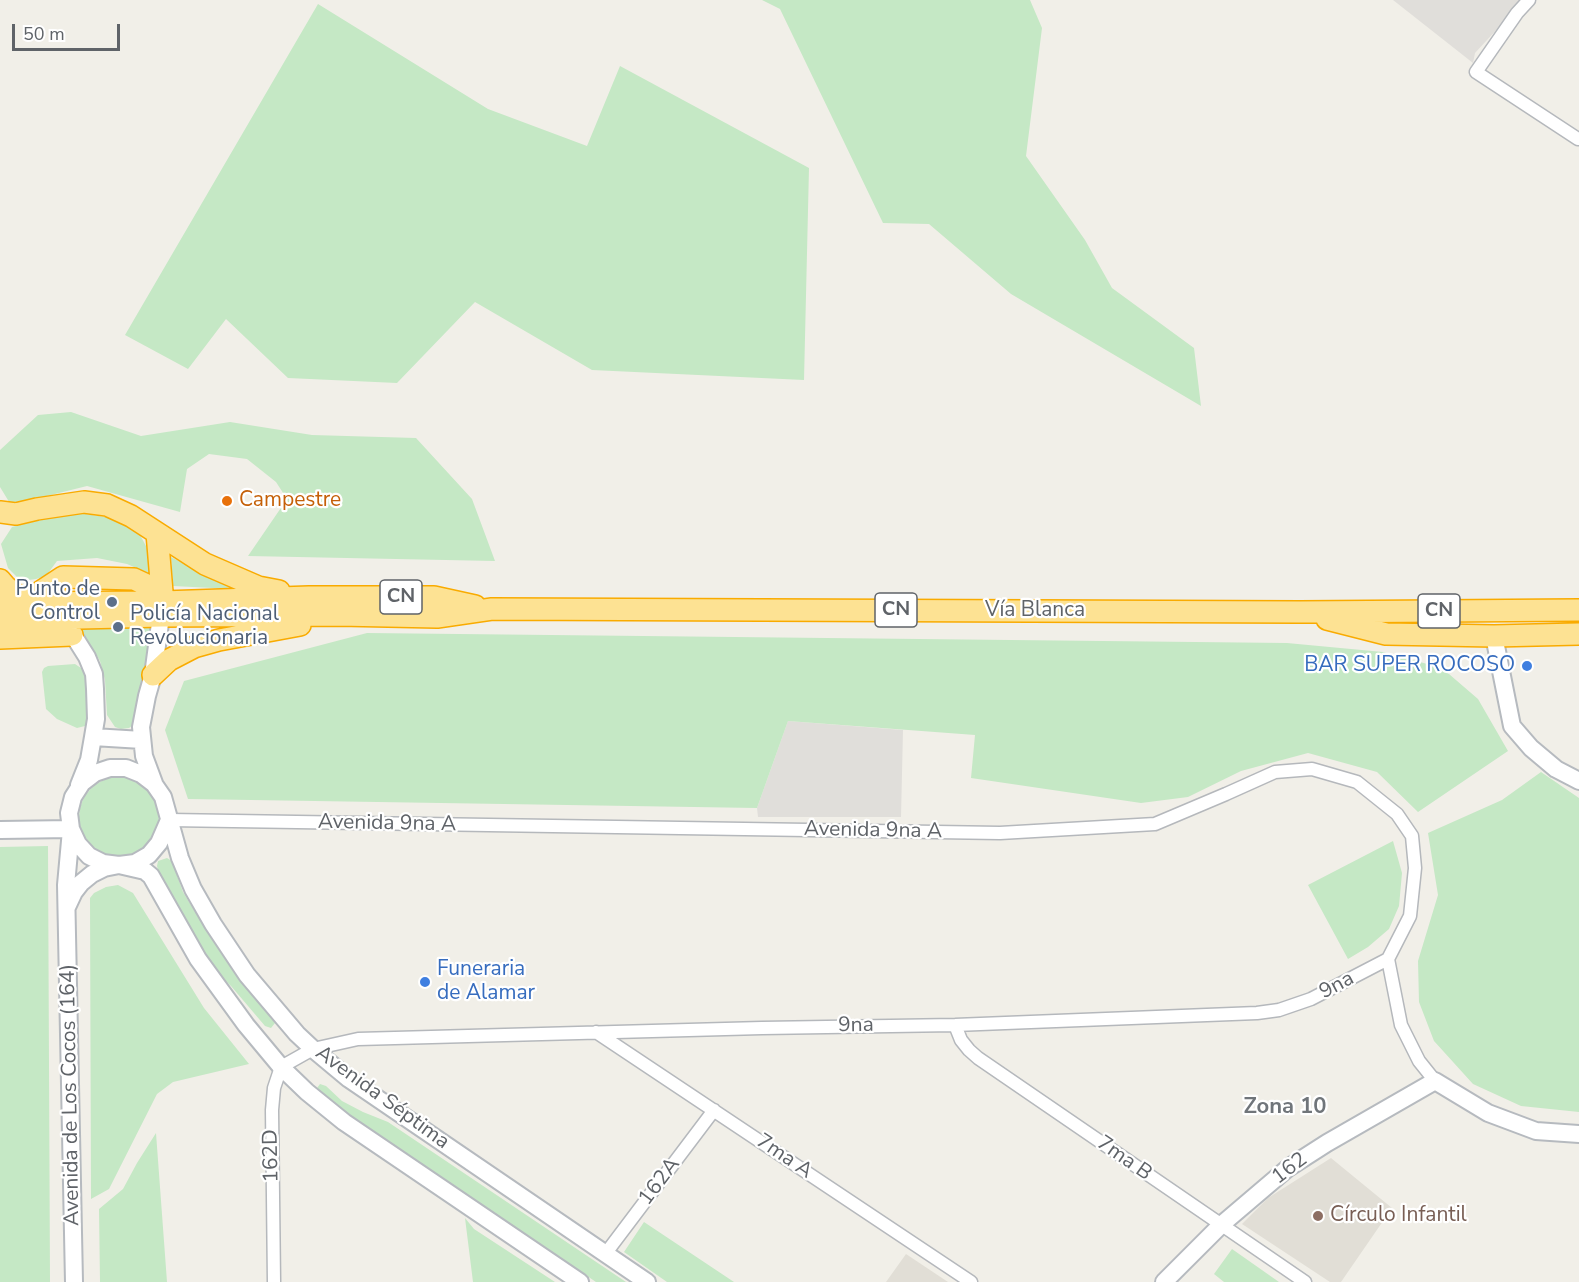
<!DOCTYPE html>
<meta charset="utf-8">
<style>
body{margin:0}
#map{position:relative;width:1579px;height:1282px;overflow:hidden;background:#f1efe8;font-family:"Nunito Sans",sans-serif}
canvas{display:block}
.scale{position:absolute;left:12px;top:24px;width:108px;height:27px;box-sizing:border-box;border:3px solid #5f6368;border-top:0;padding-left:8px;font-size:18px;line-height:21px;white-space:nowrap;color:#5f6368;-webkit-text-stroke:4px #fff;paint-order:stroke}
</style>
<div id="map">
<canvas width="1579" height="1282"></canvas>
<div class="scale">50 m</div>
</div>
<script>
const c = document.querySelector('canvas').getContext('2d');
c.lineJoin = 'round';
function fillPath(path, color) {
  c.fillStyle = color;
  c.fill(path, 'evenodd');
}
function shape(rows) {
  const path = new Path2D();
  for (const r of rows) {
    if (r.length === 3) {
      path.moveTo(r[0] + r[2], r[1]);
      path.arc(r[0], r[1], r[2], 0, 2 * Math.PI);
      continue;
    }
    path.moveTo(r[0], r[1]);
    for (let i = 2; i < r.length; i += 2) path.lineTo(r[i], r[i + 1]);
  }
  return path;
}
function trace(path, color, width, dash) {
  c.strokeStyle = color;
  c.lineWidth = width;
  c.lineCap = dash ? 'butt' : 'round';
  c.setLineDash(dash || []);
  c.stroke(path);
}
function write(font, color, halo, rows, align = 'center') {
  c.font = font + ' "Nunito Sans",sans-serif';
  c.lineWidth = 4.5;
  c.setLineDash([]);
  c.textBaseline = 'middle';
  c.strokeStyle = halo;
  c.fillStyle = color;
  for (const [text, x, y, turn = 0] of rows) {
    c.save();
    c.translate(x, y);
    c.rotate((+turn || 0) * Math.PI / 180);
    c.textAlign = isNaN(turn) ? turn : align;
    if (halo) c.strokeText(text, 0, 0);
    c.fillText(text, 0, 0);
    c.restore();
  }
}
const industrial = shape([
 [1393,0,1524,0,1475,53,1473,63],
 [788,721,903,730,901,817,758,817,757,808]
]);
const education = shape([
 [1331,1158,1392,1208,1341,1282,1330,1282,1242,1224,1268,1198],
 [906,1254,948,1282,886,1282]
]);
const green = shape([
 [762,0,1030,0,1042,28,1026,156,1085,240,1112,288,1194,348,1201,406,1011,294,929,224,883,223,780,9],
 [318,4,488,109,587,146,620,66,809,168,804,380,592,370,475,302,397,383,288,378,226,319,188,369,125,335],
 [71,412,141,436,230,422,312,435,416,438,472,499,495,561,248,556,287,499,276,482,247,459,209,454,187,469,180,512,87,486,11,505,0,487,0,450,38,415],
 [72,512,112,518,138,531,147,548,150,574,127,564,97,558,57,561,46,576,36,579,21,581,8,568,1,544,12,527],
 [171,557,232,589,173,586],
 [74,625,149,626,152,630,136,718,133,725,129,728,121,729,115,727,107,715,105,680,100,661,86,638],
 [367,633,1287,643,1383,652,1442,668,1478,699,1508,751,1418,812,1377,772,1308,753,1241,771,1188,797,1141,803,971,778,975,735,788,721,757,808,188,799,165,730,184,681],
 [75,664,84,670,87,680,88,716,85,726,77,728,57,719,46,709,42,672,44,668,48,666],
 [1541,772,1579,798,1579,1112,1521,1106,1473,1084,1434,1041,1419,1002,1418,961,1438,895,1428,833,1502,800],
 [119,817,40],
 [1393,841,1402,873,1399,906,1389,929,1368,947,1348,959,1308,885],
 [48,846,50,1282,0,1282,0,847],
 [167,858,172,861,183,892,205,928,243,981,271,1017,275,1023,271,1028,265,1026,231,986,220,976,208,961,169,896,158,870,157,866,158,861],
 [118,885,133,893,204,1008,249,1064,173,1082,157,1094,109,1189,91,1199,90,898,94,893,106,887],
 [320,1084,326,1086,342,1101,363,1112,388,1122,626,1282,596,1282,349,1115,320,1093,317,1088],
 [156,1133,167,1282,100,1282,99,1209,123,1189,137,1163],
 [465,1218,474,1229,555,1282,473,1282],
 [644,1222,734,1282,667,1282,624,1252],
 [1232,1249,1279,1282,1224,1282,1214,1274]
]);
const street = shape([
 [1529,0,1517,13,1476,72,1578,139],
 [169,820,1000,833,1155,824,1226,794,1275,772,1312,769,1357,782,1397,814,1412,836,1415,868,1410,916,1388,959],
 [1388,959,1401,1025,1419,1061,1435,1081],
 [955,1025,961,1040,969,1050,978,1058,1305,1282],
 [596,1032,971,1282],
 [606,1253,714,1110],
 [274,1282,272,1110,274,1088,281,1067,313,1049,358,1039,762,1028,955,1025,1257,1013,1279,1010,1311,999,1388,959]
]);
const secondary = shape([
 [64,628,75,638,87,657,94,674,95,689,96,719,93,737,89,760,79,785],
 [1494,636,1512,726,1531,748,1556,769,1579,781],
 [93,737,142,740],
 [154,783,144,756,141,727,147,696,153,675,161,616],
 [169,820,159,843,149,855,135,863,119,865,103,863,89,856,78,844,71,829,69,813,73,797,82,783,95,773,110,768,126,768,141,774,154,784,163,797,180,858,193,889,213,924,247,975,297,1034,313,1049,349,1079,647,1282],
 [0,830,71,829],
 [71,830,66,885,74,1282],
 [67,907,74,892,81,883,92,874,104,868,119,865,145,871,151,876,198,959,246,1025,281,1067,307,1092,344,1122,580,1282],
 [1164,1282,1221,1225,1288,1168,1327,1143,1435,1081,1488,1113,1536,1131,1579,1134]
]);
const highway = shape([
 [0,512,16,514,37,509,84,502,107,505,131,516,205,564,258,587,279,591],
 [157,533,163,604],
 [0,580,6,587,25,602,30,605],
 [25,602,63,577,134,579,149,586,163,602],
 [0,603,163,602,309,597,434,597,475,606],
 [1327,619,1386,634,1494,636,1579,634],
 [0,620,161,616,339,615,437,617,492,609,1300,612,1579,610],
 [0,638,72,635],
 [153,675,169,660,194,647,219,640,300,625]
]);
const markers = [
 [227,501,6,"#e8710a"],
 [112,602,6,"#5c6f8a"],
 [118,627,6,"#5c6f8a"],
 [1527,666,6,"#3f7fe0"],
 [425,982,6,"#3f7fe0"],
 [1318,1216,6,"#8d6e63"]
];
const shields = [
 [401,597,42],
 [896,610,42],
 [1439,611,42]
];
const shieldNames = [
 ["CN",401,597],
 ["CN",896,610],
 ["CN",1439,611]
];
const foodNames = [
 ["Campestre",239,501]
];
const serviceNames = [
 ["Punto de",100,590],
 ["Control",100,614],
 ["Policía Nacional",130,615,"left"],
 ["Revolucionaria",130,639,"left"]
];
const streetNames = [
 ["Vía Blanca",1035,611],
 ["Avenida 9na A",387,824,1],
 ["Avenida 9na A",873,831,1],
 ["9na",1337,986,-28],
 ["9na",856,1026,-1],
 ["Avenida de Los Cocos (164)",71,1095,-91],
 ["Avenida Séptima",382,1098,36],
 ["162D",272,1156,-91],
 ["7ma A",784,1157,34],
 ["7ma B",1124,1159,35],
 ["162",1290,1169,-37],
 ["162A",660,1182,-53]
];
const shopNames = [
 ["BAR SUPER ROCOSO",1515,666],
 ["Funeraria",437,970,"left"],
 ["de Alamar",437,994,"left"]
];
const educationNames = [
 ["Círculo Infantil",1330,1216]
];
const neighbourhoodNames = [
 ["Zona 10",1285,1108]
];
fillPath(industrial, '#e0deda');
fillPath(education, '#e1ded6');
fillPath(green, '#c5e8c5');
trace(street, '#b5b8bc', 15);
trace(secondary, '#b6babf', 20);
trace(highway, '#f9ab00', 24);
trace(street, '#fff', 12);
trace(secondary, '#fff', 16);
trace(highway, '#fde293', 21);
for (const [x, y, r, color] of markers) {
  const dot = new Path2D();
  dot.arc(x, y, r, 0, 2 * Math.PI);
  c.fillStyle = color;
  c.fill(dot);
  trace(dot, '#fff', 2);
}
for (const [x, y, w] of shields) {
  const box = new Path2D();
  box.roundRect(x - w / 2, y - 17, w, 34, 4.5);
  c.fillStyle = '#fff';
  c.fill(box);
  trace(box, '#5f6368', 1.5);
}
write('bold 20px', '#5f6368', null, shieldNames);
write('21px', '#c56008', '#fff', foodNames, 'left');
write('21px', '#4e5e75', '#fff', serviceNames, 'right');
write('21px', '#5f6368', '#fff', streetNames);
write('21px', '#366cbe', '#fff', shopNames, 'right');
write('21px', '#785e54', '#fff', educationNames, 'left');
write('bold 22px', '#70757a', '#fff', neighbourhoodNames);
</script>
